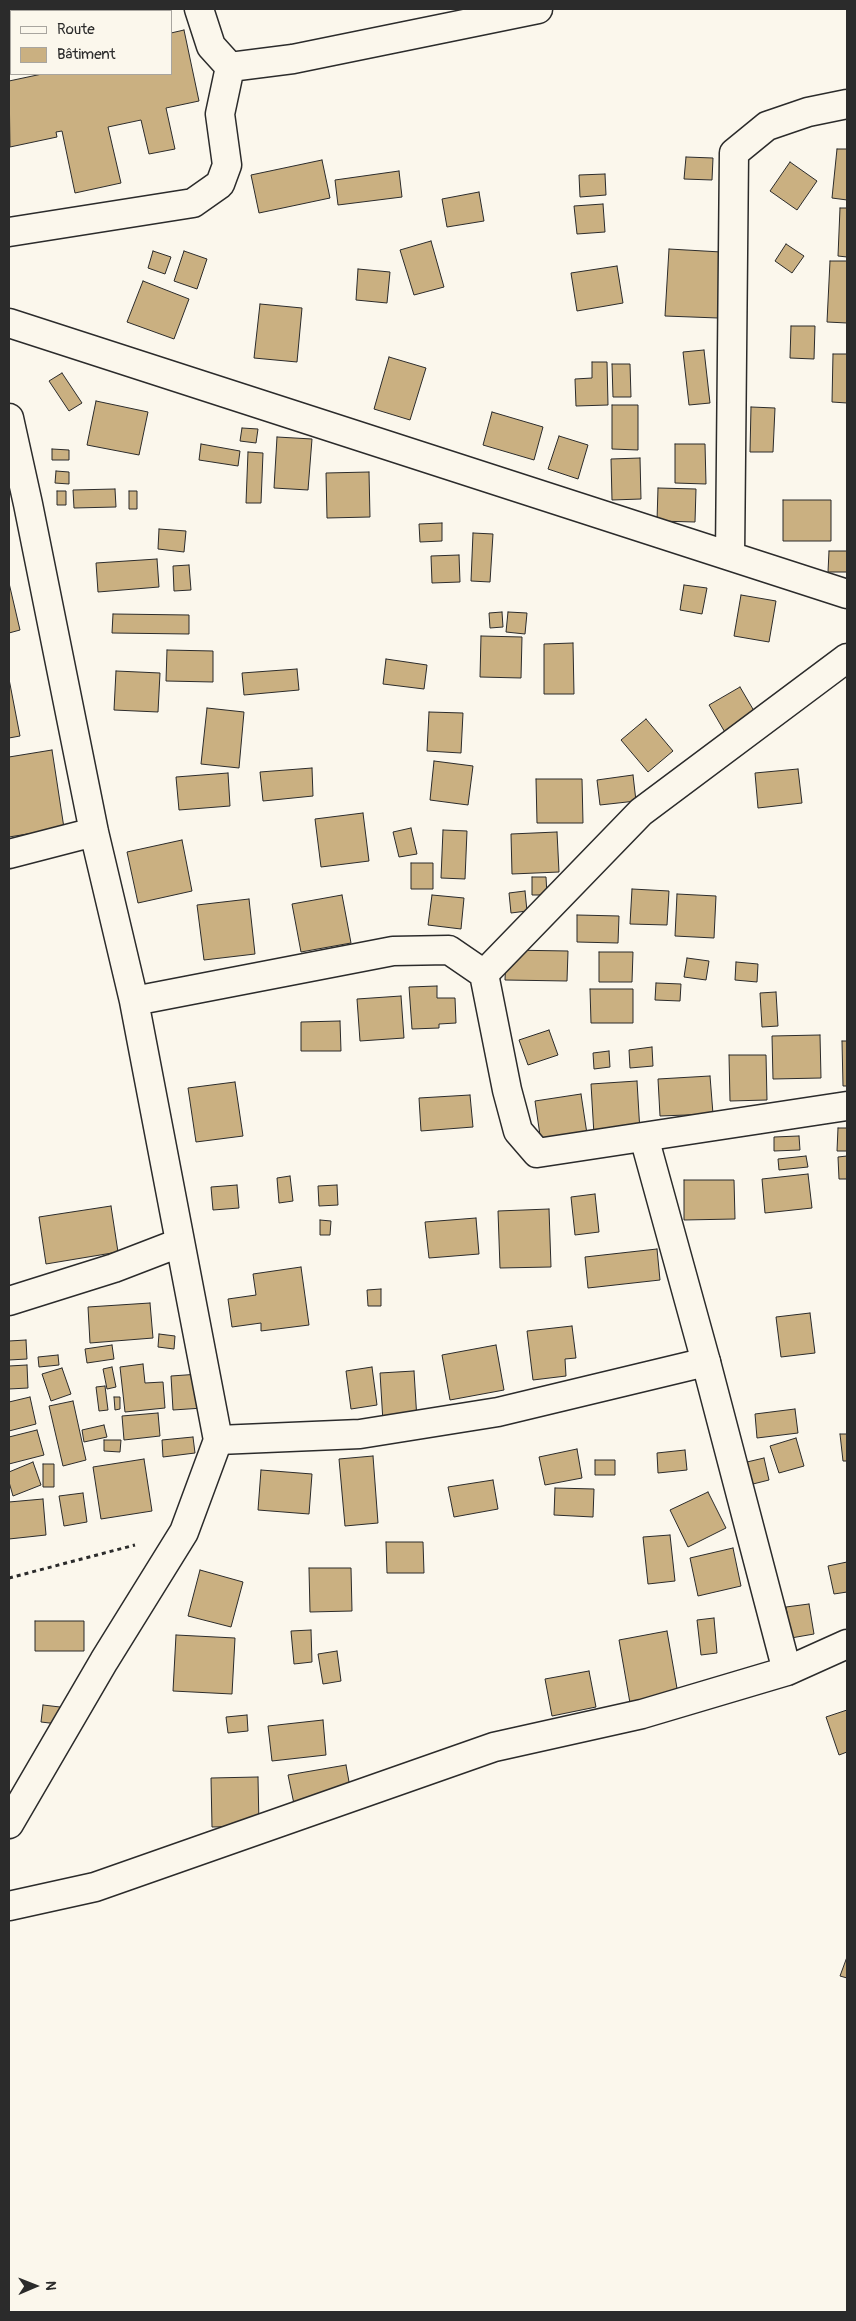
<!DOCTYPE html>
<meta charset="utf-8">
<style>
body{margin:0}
#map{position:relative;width:856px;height:2321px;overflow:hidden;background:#fbf7ec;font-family:Pangolin,sans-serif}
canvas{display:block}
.frame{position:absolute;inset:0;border:10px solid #2b2b2b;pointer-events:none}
.legend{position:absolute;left:10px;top:10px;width:162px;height:65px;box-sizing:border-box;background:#fbf7ec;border:1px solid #a8a59f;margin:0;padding:6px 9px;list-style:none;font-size:15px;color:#2b2b2b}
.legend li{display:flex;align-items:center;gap:10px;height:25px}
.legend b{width:25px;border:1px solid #a8a59f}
.north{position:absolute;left:10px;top:2261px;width:50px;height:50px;-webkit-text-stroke:4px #fbf7ec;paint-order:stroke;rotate:89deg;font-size:14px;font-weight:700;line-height:20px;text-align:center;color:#2b2b2b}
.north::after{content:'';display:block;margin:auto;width:18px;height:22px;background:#2b2b2b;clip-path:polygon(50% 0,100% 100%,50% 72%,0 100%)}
</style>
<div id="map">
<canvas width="856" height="2321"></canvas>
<div class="frame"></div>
<ul class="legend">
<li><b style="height:6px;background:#fbf7ec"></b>Route</li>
<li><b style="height:14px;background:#cab081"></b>Bâtiment</li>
</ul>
<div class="north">N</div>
</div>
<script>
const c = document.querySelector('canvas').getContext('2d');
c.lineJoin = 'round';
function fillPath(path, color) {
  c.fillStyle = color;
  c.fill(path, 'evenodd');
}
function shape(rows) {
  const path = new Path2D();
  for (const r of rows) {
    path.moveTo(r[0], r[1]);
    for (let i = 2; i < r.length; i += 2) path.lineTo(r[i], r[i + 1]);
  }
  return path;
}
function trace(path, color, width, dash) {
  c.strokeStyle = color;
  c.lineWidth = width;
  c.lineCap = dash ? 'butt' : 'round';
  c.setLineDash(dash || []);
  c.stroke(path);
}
const building = shape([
 [184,30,199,101,166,108,175,149,149,154,141,120,108,127,121,183,75,193,62,131,56,132,57,137,10,147,9,81,42,74,171,74,171,33,184,30],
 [837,149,847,149,847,200,832,198,837,149],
 [686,157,713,158,712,180,684,179,686,157],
 [322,160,330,198,259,213,251,175,322,160],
 [790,162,817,181,797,210,770,191,790,162],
 [399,171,402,197,338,205,335,180,399,171],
 [605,174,606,195,580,197,579,175,605,174],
 [479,192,484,221,447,227,442,199,479,192],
 [603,204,605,232,577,234,574,206,603,204],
 [840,208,847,208,847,257,838,256,840,208],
 [431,241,444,287,414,295,400,250,431,241],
 [786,244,804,256,792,273,775,261,786,244],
 [669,249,721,252,718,318,665,316,669,249],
 [153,251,171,257,165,274,148,268,153,251],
 [184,251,207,259,197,289,174,281,184,251],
 [830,261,847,261,847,323,827,322,830,261],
 [617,266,623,303,577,311,571,273,617,266],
 [358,269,390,272,387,303,356,300,358,269],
 [143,281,189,299,174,339,127,322,143,281],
 [260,304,302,308,297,362,254,358,260,304],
 [791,326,815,326,814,359,790,358,791,326],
 [704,350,710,403,689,405,683,352,704,350],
 [833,354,847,354,847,403,832,402,833,354],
 [389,357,426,368,410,420,374,409,389,357],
 [592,362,607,362,608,405,576,406,575,379,592,378,592,362],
 [612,364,630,364,631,397,613,397,612,364],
 [62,373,82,403,69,411,49,381,62,373],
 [96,401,148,412,139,455,87,445,96,401],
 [612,405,638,405,638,450,612,449,612,405],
 [751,407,775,408,773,452,750,452,751,407],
 [492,412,543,427,534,460,483,445,492,412],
 [242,428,258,429,256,443,240,441,242,428],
 [559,436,588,445,578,479,548,469,559,436],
 [277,437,312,439,308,490,274,488,277,437],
 [201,444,240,451,238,466,199,460,201,444],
 [675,444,705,444,706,484,675,483,675,444],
 [52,449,69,450,69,460,52,460,52,449],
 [248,452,263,453,261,503,246,503,248,452],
 [640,458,641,499,612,500,611,459,640,458],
 [56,471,69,472,69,484,55,483,56,471],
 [369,472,370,517,327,518,326,473,369,472],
 [658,488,696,489,695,522,657,521,658,488],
 [115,489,116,507,74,508,73,490,115,489],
 [57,491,66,491,66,505,57,505,57,491],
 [129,491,137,491,137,509,129,509,129,491],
 [783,500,831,500,831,541,783,541,783,500],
 [442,523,442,541,420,542,419,524,442,523],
 [159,529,186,531,184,552,158,549,159,529],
 [473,533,493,534,490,582,471,581,473,533],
 [829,551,847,551,847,572,828,572,829,551],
 [459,555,460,582,432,583,431,556,459,555],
 [157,559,159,587,98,592,96,563,157,559],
 [189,565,191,590,174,591,173,566,189,565],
 [9,583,20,630,9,633,9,583],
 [684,585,707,588,702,614,680,610,684,585],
 [741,595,776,601,769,642,734,636,741,595],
 [502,612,503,627,490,628,489,613,502,612],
 [508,612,527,613,525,634,506,632,508,612],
 [113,614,189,615,189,634,112,633,113,614],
 [481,636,522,637,521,678,480,677,481,636],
 [573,643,574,694,544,694,544,644,573,643],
 [167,650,213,651,213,682,166,681,167,650],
 [386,659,427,665,424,689,383,684,386,659],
 [297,669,299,690,244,695,242,673,297,669],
 [116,671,160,673,158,712,114,710,116,671],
 [9,679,20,736,9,738,9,679],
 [740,687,757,716,726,734,709,705,740,687],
 [207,708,244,712,239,768,201,764,207,708],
 [429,712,463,713,461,753,427,751,429,712],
 [646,719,673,751,648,772,621,740,646,719],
 [52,750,64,828,9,837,9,757,52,750],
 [434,761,473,766,468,805,430,800,434,761],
 [312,768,313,796,263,801,260,772,312,768],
 [798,769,802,803,758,808,755,773,798,769],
 [228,773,230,806,179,810,176,777,228,773],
 [633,775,636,801,600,805,597,780,633,775],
 [536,779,582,779,583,823,537,823,536,779],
 [363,813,369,861,321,867,315,819,363,813],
 [411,828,417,854,399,857,393,832,411,828],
 [443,830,467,831,465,879,441,878,443,830],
 [557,832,559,872,512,874,511,834,557,832],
 [182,840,192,891,138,903,127,852,182,840],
 [411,863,433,863,433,889,411,889,411,863],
 [532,877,546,877,547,895,532,895,532,877],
 [632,889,669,891,667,925,630,924,632,889],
 [525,891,527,911,511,913,509,893,525,891],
 [677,894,716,896,714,938,675,936,677,894],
 [342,895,351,943,301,952,292,904,342,895],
 [432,895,464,898,461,929,428,925,432,895],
 [249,899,255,954,204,960,197,905,249,899],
 [577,915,619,916,618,943,577,942,577,915],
 [506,950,568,951,567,981,505,980,506,950],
 [599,952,633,952,632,982,599,982,599,952],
 [687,958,709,961,706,980,684,977,687,958],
 [736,962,758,964,757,982,735,980,736,962],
 [656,983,681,984,680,1001,655,1000,656,983],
 [437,986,437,998,455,998,456,1023,439,1024,439,1028,412,1029,409,987,437,986],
 [590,989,633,989,633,1023,591,1023,590,989],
 [776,992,778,1026,762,1027,760,993,776,992],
 [401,996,404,1038,360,1041,357,999,401,996],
 [340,1021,341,1051,301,1051,301,1022,340,1021],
 [549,1030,558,1055,528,1065,519,1040,549,1030],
 [820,1035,821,1078,773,1079,772,1036,820,1035],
 [842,1041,847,1041,847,1086,843,1086,842,1041],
 [652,1047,653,1066,630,1068,629,1050,652,1047],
 [609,1051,610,1067,594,1069,593,1053,609,1051],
 [729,1055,766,1055,767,1100,730,1101,729,1055],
 [710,1076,713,1114,660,1116,658,1079,710,1076],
 [637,1081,640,1132,594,1135,591,1084,637,1081],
 [235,1082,243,1136,196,1142,188,1088,235,1082],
 [581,1094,587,1134,541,1142,535,1101,581,1094],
 [470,1095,473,1127,421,1131,419,1098,470,1095],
 [838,1128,847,1128,847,1151,837,1151,838,1128],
 [799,1136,800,1150,774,1151,774,1137,799,1136],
 [806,1156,808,1167,779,1170,778,1159,806,1156],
 [847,1156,847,1179,839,1179,838,1157,847,1156],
 [808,1174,812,1208,765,1213,762,1179,808,1174],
 [290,1176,293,1201,279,1203,277,1178,290,1176],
 [684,1180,734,1180,735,1219,684,1220,684,1180],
 [237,1185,239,1208,213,1210,211,1187,237,1185],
 [337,1185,338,1205,319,1206,318,1186,337,1185],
 [595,1194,599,1232,575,1235,571,1197,595,1194],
 [111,1206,118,1252,46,1264,39,1217,111,1206],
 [549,1209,551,1267,500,1268,498,1211,549,1209],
 [476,1218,479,1254,429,1258,425,1222,476,1218],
 [320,1220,331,1221,330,1235,320,1235,320,1220],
 [657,1249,660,1280,588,1288,585,1257,657,1249],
 [301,1267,309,1325,261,1331,261,1323,232,1327,228,1299,256,1295,253,1274,301,1267],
 [381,1289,381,1306,368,1306,367,1290,381,1289],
 [150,1303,153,1338,90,1343,88,1307,150,1303],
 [810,1313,815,1353,781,1357,776,1317,810,1313],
 [572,1326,576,1358,565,1359,566,1376,533,1380,527,1331,572,1326],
 [159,1334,175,1336,174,1349,158,1347,159,1334],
 [26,1340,27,1359,9,1360,9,1341,26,1340],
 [112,1345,114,1359,87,1363,85,1349,112,1345],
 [496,1345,504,1390,450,1400,442,1355,496,1345],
 [58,1355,59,1365,39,1367,38,1357,58,1355],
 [143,1364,145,1383,163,1382,165,1408,125,1412,120,1367,143,1364],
 [27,1365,28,1388,9,1389,9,1366,27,1365],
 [112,1367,116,1387,107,1389,103,1369,112,1367],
 [372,1367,377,1405,351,1409,346,1371,372,1367],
 [62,1368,71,1394,51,1401,42,1374,62,1368],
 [414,1371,417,1420,383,1422,380,1373,414,1371],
 [200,1374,203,1408,173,1410,171,1376,200,1374],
 [105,1386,108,1410,99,1411,96,1387,105,1386],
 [30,1397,36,1424,9,1431,9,1402,30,1397],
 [114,1397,120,1397,120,1409,115,1410,114,1397],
 [73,1401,86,1460,63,1466,49,1406,73,1401],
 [795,1409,798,1433,757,1438,755,1414,795,1409],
 [158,1413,160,1436,124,1440,122,1416,158,1413],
 [104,1425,107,1437,84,1442,82,1430,104,1425],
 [37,1430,44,1455,9,1464,9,1437,37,1430],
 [840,1434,847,1434,847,1461,843,1461,840,1434],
 [193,1437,195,1453,163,1457,162,1440,193,1437],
 [796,1438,804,1466,779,1473,770,1446,796,1438],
 [104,1440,121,1440,120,1452,104,1451,104,1440],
 [577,1449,582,1478,545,1485,539,1457,577,1449],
 [685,1450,687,1470,658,1473,657,1453,685,1450],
 [373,1456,378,1523,345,1526,339,1459,373,1456],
 [764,1458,769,1480,753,1484,747,1462,764,1458],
 [144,1459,152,1511,101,1519,93,1467,144,1459],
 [595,1460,615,1460,615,1475,595,1475,595,1460],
 [33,1462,41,1485,13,1496,9,1482,9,1472,33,1462],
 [43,1464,54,1464,54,1487,43,1487,43,1464],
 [261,1470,312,1474,309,1514,258,1510,261,1470],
 [493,1480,498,1509,454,1517,448,1487,493,1480],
 [555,1488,594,1489,593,1517,554,1515,555,1488],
 [708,1492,726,1528,688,1547,670,1510,708,1492],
 [83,1493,87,1522,64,1526,59,1496,83,1493],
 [43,1499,46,1535,9,1539,9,1502,43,1499],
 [670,1535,675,1581,648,1584,643,1537,670,1535],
 [386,1542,423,1542,424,1573,387,1573,386,1542],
 [733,1548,741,1586,698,1596,690,1558,733,1548],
 [847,1562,847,1592,834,1594,828,1566,847,1562],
 [309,1568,351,1568,352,1611,310,1612,309,1568],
 [200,1570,243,1582,231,1627,188,1616,200,1570],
 [809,1604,814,1634,791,1638,786,1607,809,1604],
 [714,1618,717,1653,701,1655,697,1620,714,1618],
 [35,1621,84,1621,84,1651,35,1651,35,1621],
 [311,1630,312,1662,294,1664,291,1631,311,1630],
 [667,1631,678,1694,630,1703,619,1640,667,1631],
 [176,1635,235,1638,232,1694,173,1691,176,1635],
 [337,1651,341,1681,323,1684,318,1654,337,1651],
 [589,1671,596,1707,552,1716,545,1679,589,1671],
 [43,1705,60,1707,58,1724,41,1722,43,1705],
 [847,1710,847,1752,839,1755,826,1717,847,1710],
 [247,1715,248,1731,228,1733,226,1717,247,1715],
 [323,1720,326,1755,272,1761,268,1726,323,1720],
 [346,1765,351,1793,294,1804,288,1775,346,1765],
 [258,1777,259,1826,212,1827,211,1778,258,1777],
 [847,1957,847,1978,840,1976,847,1957]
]);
const path = shape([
 [9,1578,135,1545]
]);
const pedestrian = shape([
 [484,974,641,812,847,658],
 [218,1440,360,1434,498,1412,706,1362]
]);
const minor = shape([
 [199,9,211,46,230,67,293,59,538,9],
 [9,232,193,203,220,184,227,165,220,114,230,67],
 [9,323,847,594],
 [9,418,28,504,94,832,134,1001,218,1440,184,1532,104,1661,9,1824],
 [730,556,734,153,767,126,808,112,847,104],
 [9,854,94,832],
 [134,1001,393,951,449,950,484,974,507,1090,518,1131,537,1153,847,1106],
 [644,1137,706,1362,787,1671],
 [9,1301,114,1268,179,1243],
 [9,1906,95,1887,494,1747,642,1714,787,1671,847,1644]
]);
fillPath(building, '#cab081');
trace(building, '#2b2b2b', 1);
trace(pedestrian, '#2b2b2b', 31);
trace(minor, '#2b2b2b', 31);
trace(path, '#2b2b2b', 3, [4, 4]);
trace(pedestrian, '#fbf7ec', 28);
trace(minor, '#fbf7ec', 28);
</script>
